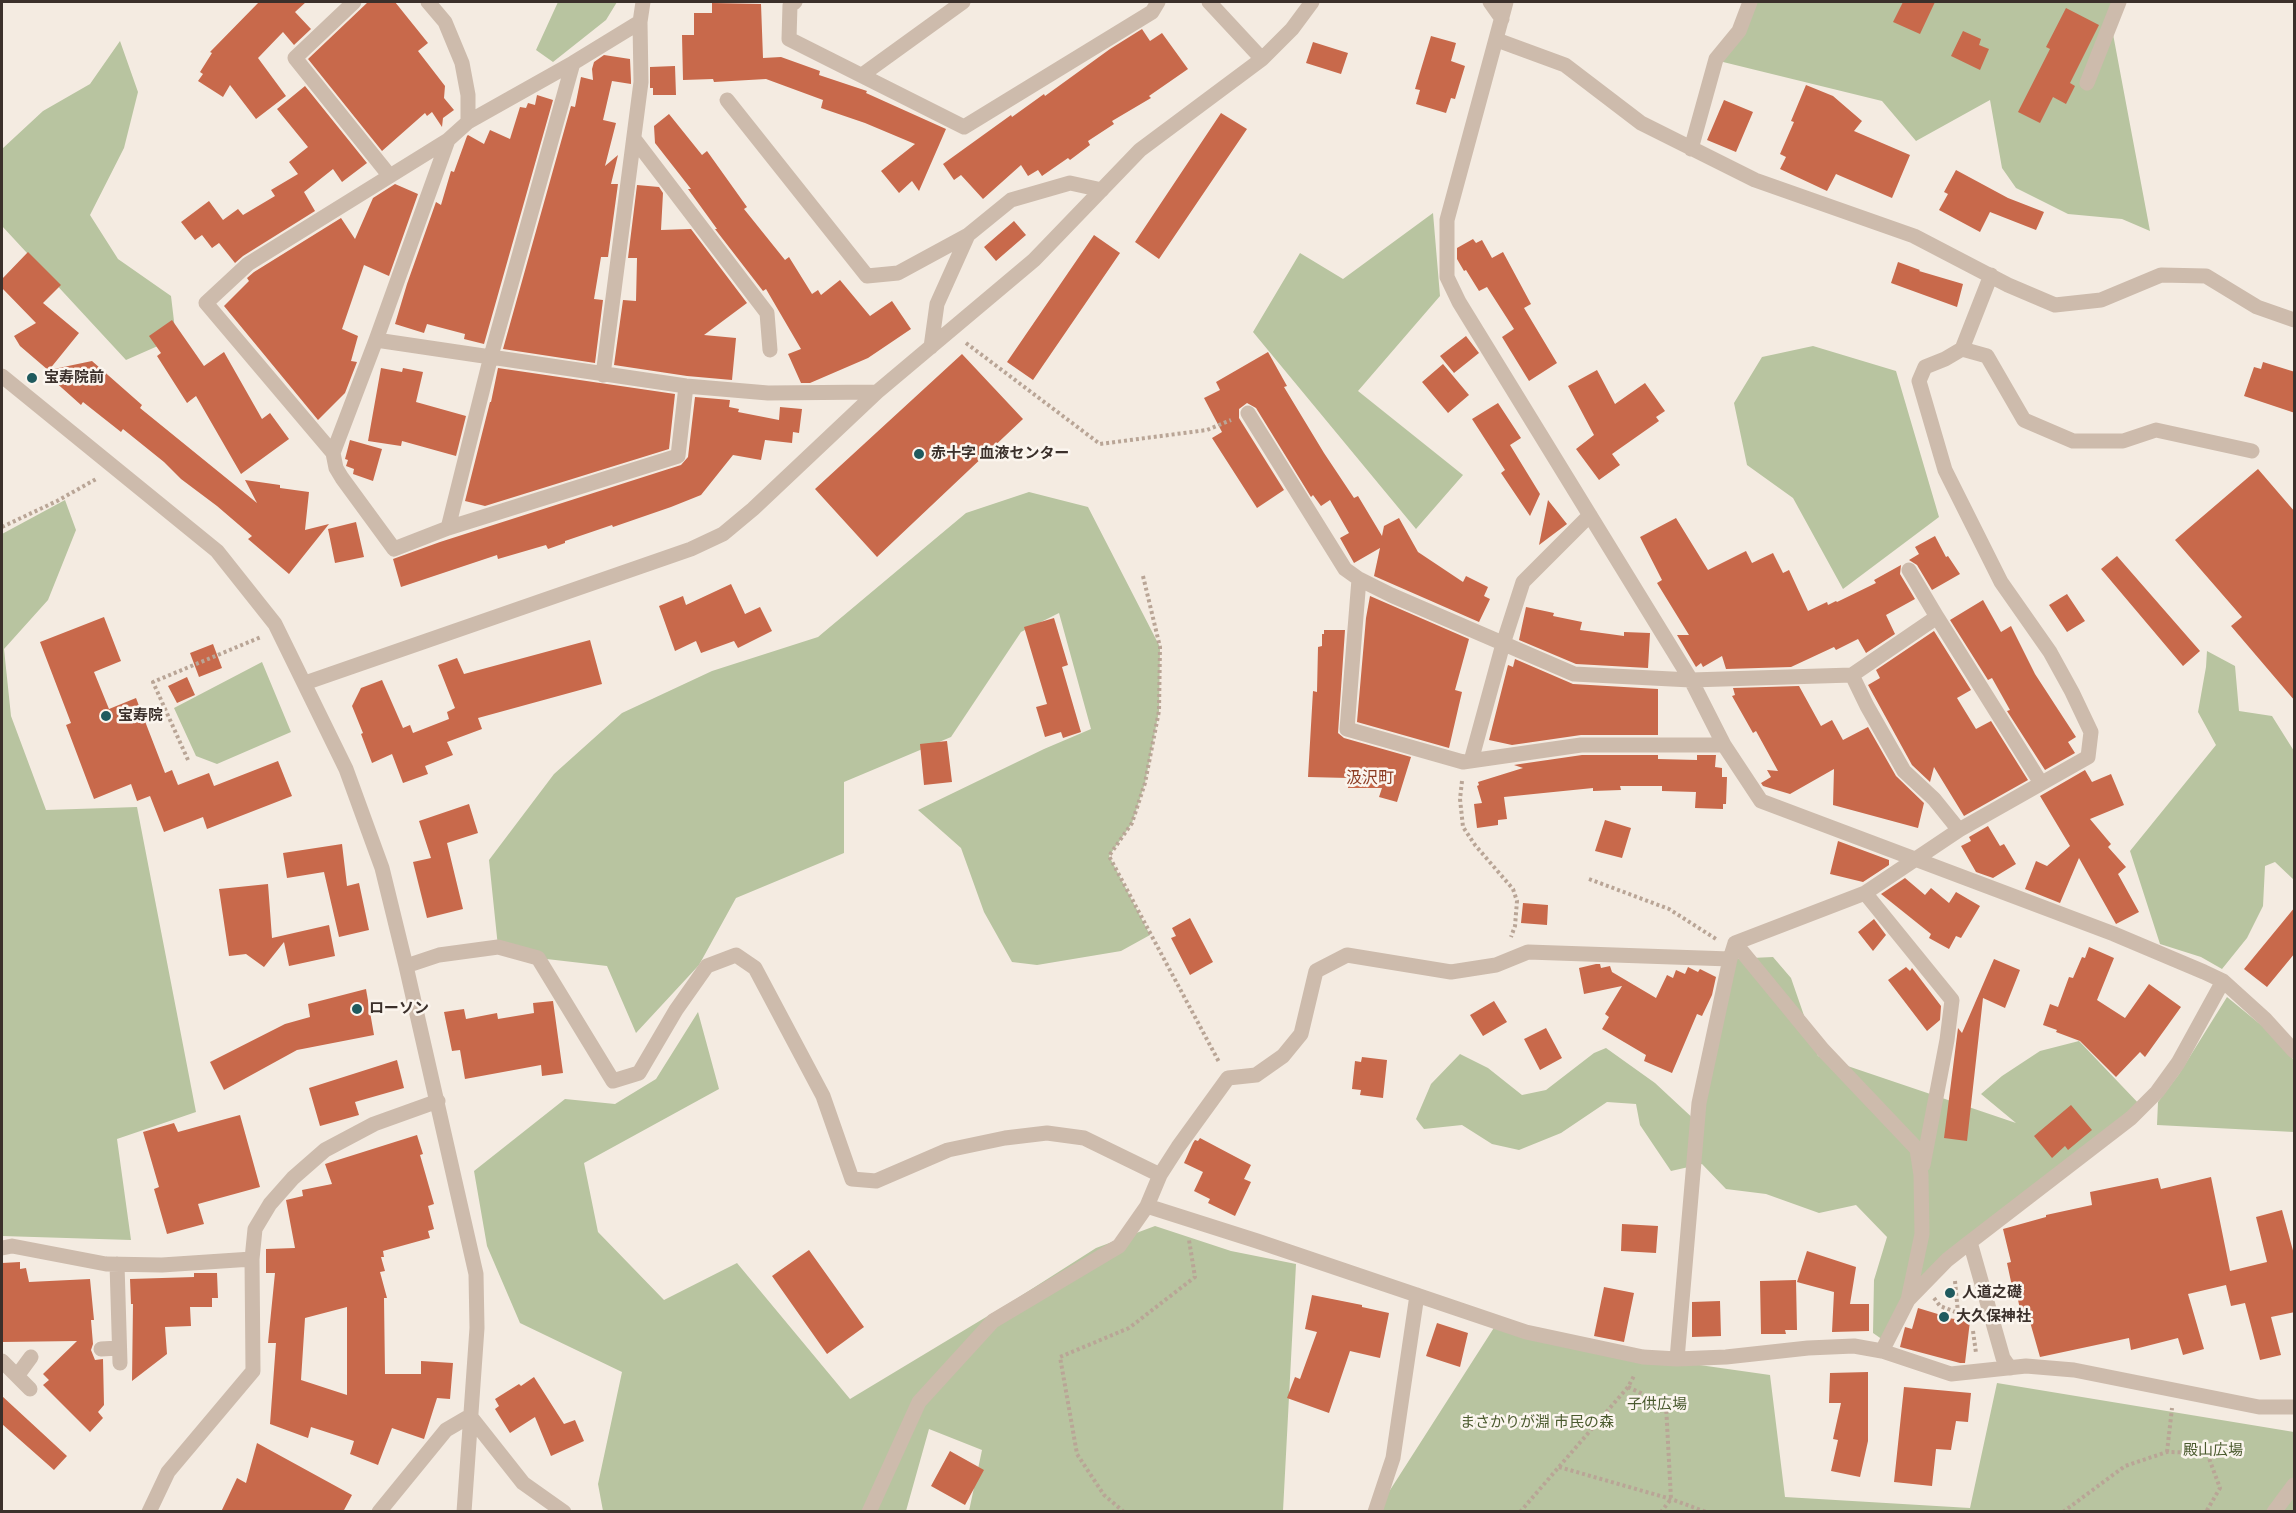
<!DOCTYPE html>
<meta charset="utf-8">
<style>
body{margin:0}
#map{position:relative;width:2296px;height:1513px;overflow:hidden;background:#f4ebe1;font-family:"DM Sans",sans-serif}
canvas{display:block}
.frame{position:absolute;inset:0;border:3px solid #3b302b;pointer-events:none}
</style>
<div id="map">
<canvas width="2296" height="1513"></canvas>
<div class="frame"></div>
</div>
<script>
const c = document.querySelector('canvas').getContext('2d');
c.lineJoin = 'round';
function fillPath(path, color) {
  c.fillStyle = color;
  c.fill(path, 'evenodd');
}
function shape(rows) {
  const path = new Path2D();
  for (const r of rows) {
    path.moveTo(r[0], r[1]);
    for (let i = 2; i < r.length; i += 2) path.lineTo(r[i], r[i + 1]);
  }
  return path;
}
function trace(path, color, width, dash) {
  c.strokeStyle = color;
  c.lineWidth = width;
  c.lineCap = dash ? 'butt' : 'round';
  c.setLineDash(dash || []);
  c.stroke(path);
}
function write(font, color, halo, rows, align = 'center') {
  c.font = font + ' "DM Sans","Noto Sans JP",sans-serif';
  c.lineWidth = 5;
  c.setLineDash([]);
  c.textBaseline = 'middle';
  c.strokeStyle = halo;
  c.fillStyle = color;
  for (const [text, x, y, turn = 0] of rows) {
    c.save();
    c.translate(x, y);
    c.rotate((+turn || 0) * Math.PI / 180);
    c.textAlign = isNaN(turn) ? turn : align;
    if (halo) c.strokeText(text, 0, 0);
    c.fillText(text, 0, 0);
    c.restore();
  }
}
const green = shape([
 [558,2,617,2,606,20,553,62,536,50],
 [1747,2,2120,2,2110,18,2150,231,2122,219,2068,214,2016,188,2002,168,1990,100,1916,141,1882,101,1719,61],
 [120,41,138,92,124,148,90,215,118,259,171,296,176,338,126,360,2,226,2,149,43,111,90,84],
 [1433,213,1440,296,1358,391,1463,475,1416,529,1253,332,1300,253,1343,279],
 [1813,346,1896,371,1939,517,1843,589,1793,498,1747,465,1734,403,1762,357],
 [1029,492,1088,507,1160,647,1159,711,1145,783,1132,823,1109,856,1150,935,1121,951,1037,965,1012,962,984,912,961,848,918,810,1044,749,1091,729,1059,613,1021,632,951,737,844,782,844,853,736,898,699,965,636,1033,607,966,538,958,498,947,489,860,554,774,622,713,712,671,818,637,966,513],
 [65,500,76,530,48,600,4,649,11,716,46,810,137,807,196,1112,117,1139,131,1240,2,1236,2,534],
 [2207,651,2235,666,2239,711,2272,716,2294,751,2294,880,2275,862,2265,866,2263,906,2247,938,2222,969,2201,957,2160,944,2130,851,2216,745,2198,712,2206,667],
 [262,662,291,732,217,764,196,756,174,708],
 [1773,957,1791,978,1818,1056,2016,1123,1981,1094,2002,1076,2040,1051,2079,1041,2142,1107,1908,1300,1886,1342,1873,1333,1874,1280,1887,1237,1856,1205,1819,1213,1766,1194,1726,1189,1702,1164,1671,1171,1640,1125,1636,1104,1607,1102,1561,1133,1519,1150,1492,1144,1462,1125,1424,1129,1416,1119,1431,1084,1460,1054,1488,1068,1522,1095,1546,1090,1594,1053,1606,1048,1655,1083,1697,1122,1730,959],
 [2227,997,2266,1029,2294,1060,2294,1132,2157,1125,2158,1102,2179,1074],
 [698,1012,719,1089,584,1163,598,1232,664,1300,737,1263,850,1399,1016,1299,1096,1248,1155,1226,1231,1251,1296,1264,1283,1511,969,1511,982,1450,929,1429,906,1511,603,1511,598,1484,622,1372,520,1323,487,1246,474,1171,565,1099,615,1104,656,1079],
 [1497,1323,1643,1357,1770,1375,1785,1497,1970,1508,1997,1383,2294,1432,2294,1511,1376,1512]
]);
const building = shape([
 [259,2,306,2,295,12,311,29,294,45,283,32,258,58,286,96,256,119,230,85,223,97,198,81,203,74,200,72,212,53,210,52],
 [368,2,395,2,428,43,418,51,445,86,444,98,454,110,443,118,442,127,432,112,427,116,425,113,382,151,308,59],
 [1903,2,1935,2,1920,34,1893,22],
 [712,3,761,4,763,58,781,57,820,71,819,75,867,91,866,93,946,129,919,191,912,181,899,193,881,171,915,144,865,123,821,108,823,100,766,79,714,82,713,79,683,80,682,35,694,35,694,13,712,13],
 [2066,8,2099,25,2070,83,2075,86,2066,104,2053,97,2040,123,2018,112,2050,49,2046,47],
 [1142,29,1150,41,1162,33,1188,69,1149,96,1151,98,1112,121,1114,124,1088,141,1090,145,1070,160,1068,158,1042,176,1038,170,1028,176,1021,165,983,199,961,175,954,180,943,164,1011,115,1012,117,1044,94,1045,96,1110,49],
 [1963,31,1981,39,1979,45,1989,49,1980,70,1951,56],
 [1431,36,1456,43,1451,61,1465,66,1455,99,1451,98,1446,113,1416,104,1420,90,1415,89],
 [1313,42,1348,53,1341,74,1306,63],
 [604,55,630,59,631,81,631,84,612,81,603,120,616,123,605,166,618,155,611,184,618,184,608,257,601,257,594,299,603,300,595,363,503,349,571,106,575,107,581,77,593,80,592,69,594,62],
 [675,66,676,95,653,95,653,88,650,88,650,67],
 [1806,85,1833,96,1862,121,1854,131,1910,155,1892,198,1836,174,1827,191,1780,169,1786,157,1780,154,1794,122,1791,121],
 [305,86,367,163,342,182,333,169,304,192,315,211,243,256,235,263,219,243,212,248,202,235,195,240,181,222,209,201,223,220,238,209,243,215,275,196,271,190,298,174,289,162,308,147,277,109],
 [537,95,553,100,484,344,464,339,465,334,427,324,424,333,395,324,407,284,436,202,441,205,451,171,454,172,467,136,468,135,484,144,490,130,510,139,520,107,526,108,528,103,535,105],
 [1724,100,1753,112,1736,152,1707,140],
 [1221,113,1247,129,1159,259,1135,242],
 [669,114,702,155,707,151,747,207,744,209,785,260,789,257,812,294,818,290,821,295,840,280,870,316,892,301,911,329,868,358,810,383,801,383,788,354,801,349,766,289,763,291,715,229,717,229,688,189,691,189,655,143,654,126],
 [1956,170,2008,198,2044,212,2036,230,1990,212,1980,232,1939,210,1948,194,1944,192],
 [395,184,418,194,389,276,364,265,342,329,358,336,351,361,357,362,345,393,318,420,224,306,249,281,247,278,254,272,341,218,355,239,373,198],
 [637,185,659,187,663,193,661,230,691,229,747,303,704,335,736,338,732,380,687,376,614,365,623,300,636,301,637,258,628,258],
 [1014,221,1026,235,996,261,984,247],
 [1094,235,1120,253,1033,380,1007,362],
 [1473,239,1476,243,1482,240,1492,258,1503,252,1531,304,1524,308,1557,363,1529,381,1502,337,1514,329,1487,287,1479,291,1466,270,1464,271,1457,259,1457,248],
 [28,252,61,285,43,303,79,333,49,370,92,361,142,405,140,408,257,503,245,480,280,485,280,488,309,492,305,530,329,524,289,574,248,539,252,536,217,506,181,479,164,462,123,429,121,432,83,402,81,405,43,371,48,370,20,346,14,336,36,323,2,288,2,279],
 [1898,262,1920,270,1919,271,1963,284,1957,307,1891,283],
 [172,320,204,366,224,352,262,419,270,413,289,439,241,474,196,396,187,403,157,356,161,353,149,336],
 [1466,336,1479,353,1454,373,1440,356],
 [1268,352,1287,386,1284,387,1324,453,1354,498,1358,496,1382,536,1384,526,1399,518,1418,552,1463,582,1466,576,1488,587,1484,596,1490,599,1479,622,1374,576,1380,548,1354,563,1340,538,1349,533,1330,500,1321,506,1313,495,1311,497,1256,408,1247,403,1239,409,1239,418,1284,490,1257,508,1212,438,1222,432,1204,398,1220,390,1216,382],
 [962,354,1023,419,877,557,815,489],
 [2263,362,2295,372,2295,413,2244,396,2254,367,2261,369],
 [1443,364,1469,395,1448,413,1422,382],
 [381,368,402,372,403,368,423,372,416,402,466,416,456,456,402,441,401,446,368,441],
 [498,368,675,394,669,449,485,506,465,501,490,402,491,402],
 [1597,370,1615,404,1645,383,1665,411,1656,417,1659,421,1612,454,1620,465,1599,480,1576,449,1594,435,1568,386],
 [695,397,730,400,729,407,739,409,738,412,779,420,780,407,802,409,799,433,793,432,792,443,765,440,761,460,733,455,701,495,671,507,613,527,612,525,565,541,565,543,548,549,546,545,498,559,497,555,401,587,393,559,440,542,681,465,688,457],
 [1498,403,1521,438,1510,445,1540,494,1530,516,1501,473,1505,470,1472,419],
 [350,440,382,449,373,481,353,474,354,469,346,466,348,460,345,459],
 [2258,469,2295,512,2295,701,2231,626,2242,617,2175,540],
 [1548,500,1567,524,1539,545],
 [1676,518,1708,570,1746,551,1752,563,1773,553,1783,573,1789,570,1808,611,1827,602,1828,605,1836,601,1837,602,1876,583,1874,580,1901,565,1900,574,1915,599,1886,615,1895,634,1866,653,1858,639,1836,650,1834,647,1791,667,1726,669,1722,656,1703,667,1701,663,1696,667,1677,635,1689,635,1657,583,1662,580,1640,537],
 [356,522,364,557,335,563,328,529],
 [1935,536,1946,557,1948,556,1960,574,1932,590,1917,565,1909,560,1919,554,1915,547],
 [2117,556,2200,651,2183,666,2101,569],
 [731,584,745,614,760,607,772,631,738,648,734,641,701,653,696,641,675,651,659,606,683,596,686,605],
 [2067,594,2085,621,2067,632,2049,605],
 [1370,596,1469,639,1455,690,1462,692,1449,748,1357,722,1366,618],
 [1983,600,2001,632,2011,626,2035,674,2076,737,2068,742,2075,753,2045,770,2007,711,2010,710,1992,678,1988,680,1950,620],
 [1526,607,1554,613,1553,616,1582,622,1580,630,1624,636,1624,632,1650,633,1648,668,1576,664,1519,640],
 [104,617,121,661,94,672,109,709,136,698,165,773,172,770,178,785,209,773,214,786,278,761,292,796,207,829,203,817,164,832,150,796,137,801,131,784,94,799,66,725,71,723,40,642],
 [1054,618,1068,665,1062,667,1081,732,1063,738,1061,732,1045,737,1036,707,1047,704,1024,627],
 [1324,630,1345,630,1338,733,1344,738,1411,757,1397,802,1379,797,1382,788,1348,788,1348,778,1308,777,1313,691,1317,692,1318,647,1322,646,1322,634,1324,634],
 [1934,631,1971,690,1957,698,1976,729,1991,721,2028,780,1964,816,1934,767,1930,782,1912,765,1868,685,1880,678,1876,670],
 [590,640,602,684,478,718,482,729,447,742,453,755,425,766,428,774,403,783,392,754,372,763,361,734,363,733,352,706,361,688,382,680,403,728,410,725,413,733,449,719,447,712,455,708,438,665,457,658,464,674],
 [213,644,222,668,199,677,190,653],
 [1515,659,1573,684,1658,689,1658,735,1581,735,1512,745,1489,740,1508,665,1513,667],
 [187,677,195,695,177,703,168,686],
 [1799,686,1821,726,1832,720,1843,740,1868,727,1896,776,1924,803,1918,828,1833,805,1834,769,1790,794,1763,786,1761,783,1771,777,1767,770,1778,771,1756,731,1753,733,1732,696,1735,695,1733,688],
 [947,741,952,782,924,785,920,744],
 [1582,755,1658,755,1658,759,1697,760,1697,755,1716,755,1715,767,1722,768,1722,777,1727,777,1726,804,1723,804,1723,809,1695,808,1696,792,1662,791,1662,786,1620,786,1621,790,1593,791,1593,788,1504,797,1507,819,1498,820,1498,825,1477,828,1474,804,1482,803,1477,786,1479,785,1478,782,1523,768,1514,765,1520,764],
 [2085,770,2092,782,2111,774,2124,805,2090,819,2111,844,2108,847,2126,867,2118,874,2139,912,2116,924,2079,858,2060,903,2025,889,2036,861,2047,866,2070,846,2040,796],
 [469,804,478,833,447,843,463,909,427,918,413,862,431,858,419,821],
 [1605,820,1631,828,1622,858,1595,851],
 [1988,826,2000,846,2004,844,2016,864,1993,878,1976,872,1961,846,1971,841,1969,837],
 [1838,841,1889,860,1889,865,1863,882,1830,874],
 [342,844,347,886,359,883,369,930,339,937,324,872,287,878,283,853],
 [1905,878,1925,895,1931,888,1949,903,1956,892,1980,906,1961,938,1956,936,1949,949,1929,938,1931,934,1881,894],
 [268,884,272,938,329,925,335,956,289,966,284,942,264,967,246,954,229,956,219,889],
 [1523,903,1548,905,1547,925,1521,923],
 [2295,907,2295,953,2267,987,2244,969],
 [1190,918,1213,962,1190,975,1171,938,1176,936,1172,928],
 [1874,919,1886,935,1873,951,1858,932],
 [2089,947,2114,958,2097,1000,2125,1018,2149,984,2181,1007,2145,1057,2140,1052,2116,1077,2080,1041,2056,1032,2057,1030,2043,1025,2050,1004,2058,1007,2069,977,2073,978,2082,957,2085,958],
 [1994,959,2020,970,2005,1008,1983,998,1967,1141,1944,1138,1958,1028,1962,1033],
 [1596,964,1600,964,1601,968,1610,966,1612,972,1656,998,1667,975,1673,978,1676,970,1685,974,1688,967,1698,972,1700,969,1716,977,1712,995,1702,1016,1697,1014,1672,1073,1644,1061,1646,1055,1602,1029,1609,1017,1605,1014,1622,986,1584,994,1579,968],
 [1906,967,1910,971,1912,968,1941,1006,1940,1020,1927,1031,1888,980],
 [366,989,374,1035,297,1050,224,1090,210,1062,285,1024,310,1017,308,1004],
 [553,1001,563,1073,542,1076,541,1065,465,1079,460,1050,452,1051,444,1012,464,1009,466,1019,497,1013,498,1019,534,1013,533,1003],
 [1494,1001,1507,1022,1483,1036,1470,1015],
 [1546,1028,1562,1058,1540,1070,1524,1039],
 [1362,1057,1387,1060,1383,1098,1360,1095,1361,1090,1352,1089,1355,1061,1361,1062],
 [397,1060,404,1088,355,1102,359,1115,320,1126,309,1088],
 [2071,1105,2092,1130,2068,1150,2065,1146,2052,1158,2034,1136],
 [240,1115,260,1187,198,1204,204,1224,167,1234,154,1189,159,1187,143,1132,174,1123,178,1132],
 [417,1135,423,1154,420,1155,434,1204,428,1206,434,1229,428,1231,430,1238,383,1251,384,1257,381,1257,385,1271,380,1272,387,1298,384,1298,385,1374,421,1374,421,1361,453,1363,450,1399,437,1398,424,1439,392,1428,378,1465,350,1454,354,1441,311,1427,308,1438,270,1424,276,1343,268,1343,275,1273,266,1273,266,1249,295,1248,286,1200,303,1196,302,1190,332,1184,325,1164],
 [347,1307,347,1395,301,1380,305,1318],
 [1200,1138,1251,1165,1244,1179,1251,1182,1235,1216,1208,1203,1210,1199,1194,1191,1203,1172,1184,1163,1193,1143,1195,1140,1198,1141],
 [2211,1177,2230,1271,2267,1262,2256,1217,2282,1210,2295,1258,2295,1312,2271,1317,2281,1355,2260,1360,2245,1303,2231,1306,2226,1285,2188,1294,2204,1349,2183,1355,2178,1338,2131,1350,2129,1338,2040,1357,2030,1322,2023,1324,2016,1290,2013,1291,2007,1263,2011,1262,2003,1229,2046,1217,2046,1215,2092,1205,2090,1192,2158,1178,2161,1189],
 [1622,1224,1658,1226,1656,1253,1621,1251],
 [809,1250,864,1327,827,1354,772,1276],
 [1807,1251,1856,1267,1850,1304,1869,1304,1869,1331,1832,1332,1834,1292,1797,1282],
 [20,1262,20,1269,26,1268,29,1282,90,1279,94,1320,91,1320,93,1344,91,1350,95,1360,103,1359,104,1405,98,1412,103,1418,90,1432,43,1385,49,1380,43,1374,77,1341,2,1342,2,1263],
 [194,1273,217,1273,218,1298,212,1298,212,1307,190,1307,191,1326,165,1327,167,1354,132,1381,133,1304,131,1304,130,1279,194,1277],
 [1796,1280,1797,1330,1785,1330,1786,1334,1761,1334,1760,1281],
 [1604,1287,1634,1293,1624,1342,1594,1336],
 [1312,1295,1362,1305,1362,1307,1389,1313,1380,1358,1350,1351,1329,1413,1287,1398,1295,1377,1300,1379,1317,1332,1305,1329],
 [1720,1301,1721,1336,1692,1337,1692,1302],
 [1918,1308,1941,1315,1940,1317,1970,1321,1965,1363,1960,1363,1900,1347,1905,1327,1912,1329],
 [1437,1323,1468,1333,1460,1367,1426,1356],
 [1868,1372,1868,1441,1860,1477,1831,1471,1838,1440,1833,1439,1841,1403,1829,1403,1830,1373],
 [534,1377,564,1424,575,1420,584,1441,551,1456,535,1417,510,1433,495,1409,499,1406,495,1399,519,1384,521,1386],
 [1904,1387,1971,1393,1968,1422,1956,1421,1951,1450,1936,1449,1932,1486,1894,1482],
 [2,1396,67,1456,54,1470,2,1424],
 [257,1443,352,1495,343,1512,221,1512,237,1478,246,1483],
 [950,1451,984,1470,965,1505,931,1486]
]);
const path = shape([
 [966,343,1100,444,1207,430,1231,420],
 [2,527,57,501,98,478],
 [1143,576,1160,647,1159,711,1145,783,1132,823,1109,856,1219,1062],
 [188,760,153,682,261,637],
 [1462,781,1460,799,1463,827,1475,845,1513,889,1517,901,1515,926,1511,937],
 [1589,879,1669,909,1716,939],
 [1955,1281,1958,1313,1971,1312],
 [1934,1298,1940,1306,1958,1313],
 [1973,1331,1976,1353],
 [1628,1387,1666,1405,1671,1499,1661,1512],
 [2167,1452,2172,1408],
 [1559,1467,1671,1499,1706,1512],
 [1124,1512,1104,1495,1077,1454,1060,1357,1129,1328,1195,1277,1189,1240],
 [1520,1512,1628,1387,1635,1374],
 [2063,1512,2125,1466,2167,1452,2207,1453,2220,1488,2206,1512]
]);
const minor = shape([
 [354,2,295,58,389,175],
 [428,2,445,22,462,63,468,95,468,122,448,140,376,340,333,453,336,468,342,478,394,549,448,528,678,456,686,386],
 [795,2,790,5,789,39,964,127,1152,12,1158,2],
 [1209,2,1262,59],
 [1490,2,1502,19],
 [1506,2,1447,220,1447,277,1459,302,1691,680,1724,745,1761,801,2114,934,2204,972,2223,981,2265,1019,2294,1051],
 [1497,40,1565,65,1641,123,1755,180,1914,236,2008,285,2055,305,2101,300,2161,275,2206,276,2257,307,2294,320],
 [862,75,963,2],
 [2087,83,2119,2],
 [727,100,867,276,898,273,968,235,1011,200,1070,183,1102,190],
 [468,122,573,63,640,22],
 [635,140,767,313,770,350],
 [1691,149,1716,59,1739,31,1750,2],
 [376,340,686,386,768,393,877,392],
 [931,347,937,304,968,235],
 [1962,349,1987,356,2024,420,2073,441,2123,441,2156,430,2252,451],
 [603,375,641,82,640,22,643,2],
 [2,376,217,551,275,624,346,769,382,868,406,966,476,1274,477,1328,464,1512],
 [1248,413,1345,569,1359,579,1391,595,1574,674,1691,680,1852,675,1937,617,2041,783],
 [333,453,206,303,248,264,448,140],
 [448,528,491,356,573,63],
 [1909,570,1937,617],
 [1359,579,1347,729,1463,762,1581,745,1724,745],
 [1852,675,1867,706,1904,771,1934,799,1959,830],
 [305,683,691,549,723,534,753,509,877,392,1034,260,1140,150,1262,59,1292,29,1312,2],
 [1471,761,1503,644,1523,582,1590,515],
 [1865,893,1952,1000,1947,1040,1923,1165],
 [1735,943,1823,1050,1917,1149,1921,1175,1922,1234,1908,1300],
 [406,966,439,955,498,947,538,958,613,1081,639,1073,676,1010,707,966,736,955,755,968,823,1096,852,1179,876,1181,948,1150,1005,1138,1047,1133,1084,1138,1160,1175],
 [1147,1206,1257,1241,1526,1332,1643,1357,1677,1359,1726,1357,1808,1348,1854,1346,1882,1351,1951,1374,2026,1366,2074,1370,2259,1407,2294,1407],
 [2,1248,12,1246,106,1264,162,1265,252,1259],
 [117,1264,120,1363],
 [101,1349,119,1348],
 [1882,1351,1908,1300,1947,1260,1970,1242],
 [1677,1359,1699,1103,1730,959,1735,943,1865,893,1959,830,2088,757,2091,732,2072,692,2050,652,2001,582,1945,470,1919,381,1925,367,1945,359,1962,349,1991,275],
 [2,1361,30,1389],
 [2010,1368,2003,1358,1970,1242,2131,1118,2157,1092,2178,1063,2223,981],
 [17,1376,31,1357],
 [149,1512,168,1472,253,1371,252,1259,255,1229,270,1204,293,1178,325,1150,374,1124,438,1101],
 [379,1512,446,1430,470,1416,523,1483,564,1512],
 [869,1512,919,1402,993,1321,1119,1246,1147,1206,1160,1175,1178,1147,1228,1078,1256,1075,1283,1056,1301,1034,1316,971,1347,955,1451,972,1496,965,1528,952,1730,959],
 [1375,1512,1393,1458,1417,1295],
 [2274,1512,2294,1485]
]);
const markers = [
 [32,378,6,"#1f5a5e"],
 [919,454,6,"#1f5a5e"],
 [106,716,6,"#1f5a5e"],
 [357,1009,6,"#1f5a5e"],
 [1950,1293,6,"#1f5a5e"],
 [1944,1317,6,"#1f5a5e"]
];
const poiNames = [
 ["宝寿院前",44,378],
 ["赤十字 血液センター",931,454],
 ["宝寿院",118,716],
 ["ローソン",369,1009],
 ["人道之礎",1962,1293],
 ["大久保神社",1956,1317]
];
const parkNames = [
 ["子供広場",1657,1405],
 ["まさかりが淵 市民の森",1537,1423],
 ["殿山広場",2213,1451]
];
const neighbourhoodNames = [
 ["汲沢町",1370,779]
];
fillPath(green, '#b8c4a0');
fillPath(building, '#c8694b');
trace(path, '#b9a596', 4, [3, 3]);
trace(minor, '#cdbbac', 15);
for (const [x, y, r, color] of markers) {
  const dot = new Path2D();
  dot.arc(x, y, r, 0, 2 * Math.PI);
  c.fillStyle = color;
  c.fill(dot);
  trace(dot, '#fbf5ee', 2);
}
write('bold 15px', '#3b302b', '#fbf5ee', poiNames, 'left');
write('15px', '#4a5a2e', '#fbf5ee', parkNames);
write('16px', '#8c3b22', '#fbf5ee', neighbourhoodNames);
</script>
